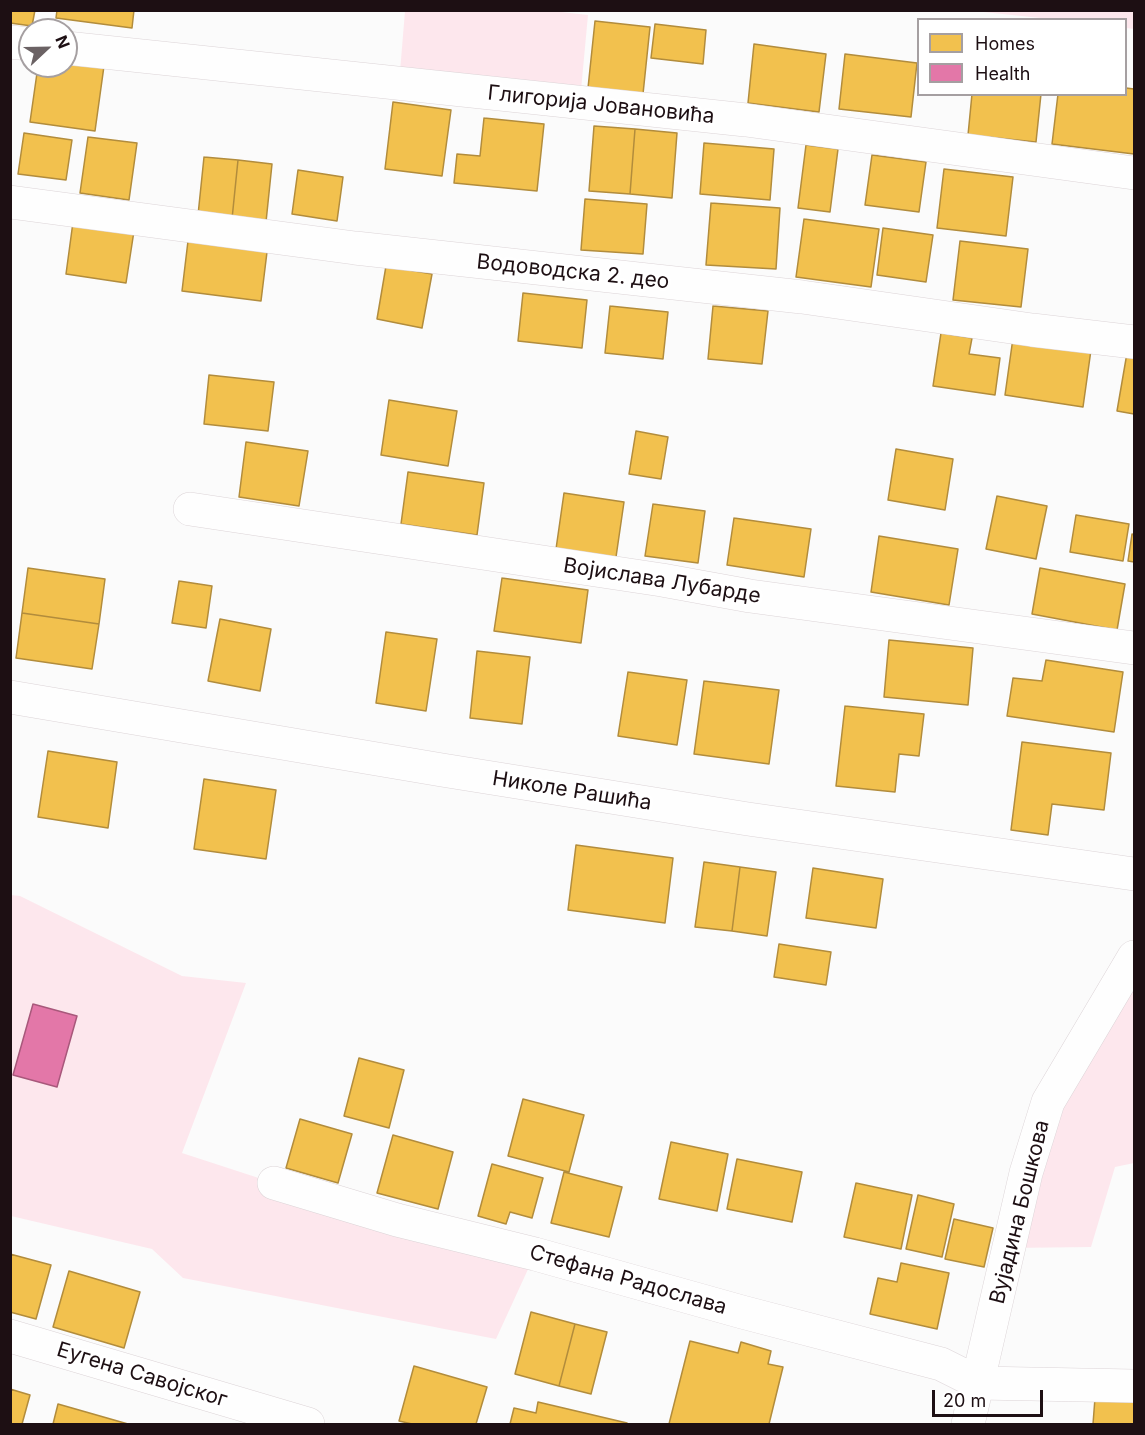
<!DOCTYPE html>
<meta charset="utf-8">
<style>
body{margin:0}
#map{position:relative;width:1145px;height:1435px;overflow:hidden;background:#fbfbfb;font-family:Inter,sans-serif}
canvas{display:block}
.frame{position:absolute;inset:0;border:12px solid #1d0f13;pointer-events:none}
.legend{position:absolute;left:917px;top:18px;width:210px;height:78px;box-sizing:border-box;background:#fff;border:2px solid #a59fa1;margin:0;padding:8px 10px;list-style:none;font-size:18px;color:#1d0f13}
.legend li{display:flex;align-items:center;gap:12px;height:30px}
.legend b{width:30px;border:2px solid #a59fa1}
.north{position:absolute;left:18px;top:18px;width:60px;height:60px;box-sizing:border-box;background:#fff;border:2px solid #a59fa1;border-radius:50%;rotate:68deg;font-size:16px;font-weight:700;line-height:24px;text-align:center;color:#1d0f13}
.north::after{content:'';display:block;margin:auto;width:21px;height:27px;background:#6b6264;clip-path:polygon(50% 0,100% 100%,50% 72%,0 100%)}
.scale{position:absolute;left:932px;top:1390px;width:111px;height:27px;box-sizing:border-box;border:3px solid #1d0f13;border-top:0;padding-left:8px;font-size:18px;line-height:21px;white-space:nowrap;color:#1d0f13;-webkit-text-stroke:4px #fff;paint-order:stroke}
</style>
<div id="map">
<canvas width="1145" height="1435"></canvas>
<div class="frame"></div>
<ul class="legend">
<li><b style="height:16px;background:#f2c14e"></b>Homes</li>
<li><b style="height:16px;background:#e377a8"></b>Health</li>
</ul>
<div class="north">N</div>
<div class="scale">20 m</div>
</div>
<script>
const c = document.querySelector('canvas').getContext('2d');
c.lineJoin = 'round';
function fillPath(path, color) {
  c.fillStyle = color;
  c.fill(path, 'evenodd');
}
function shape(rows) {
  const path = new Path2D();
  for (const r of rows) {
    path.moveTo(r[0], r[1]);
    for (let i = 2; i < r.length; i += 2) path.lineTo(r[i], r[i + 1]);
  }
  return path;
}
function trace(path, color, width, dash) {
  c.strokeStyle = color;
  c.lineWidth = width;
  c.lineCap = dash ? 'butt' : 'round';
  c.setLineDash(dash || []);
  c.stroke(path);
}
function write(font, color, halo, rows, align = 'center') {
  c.font = font + ' Inter,sans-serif';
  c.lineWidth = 6;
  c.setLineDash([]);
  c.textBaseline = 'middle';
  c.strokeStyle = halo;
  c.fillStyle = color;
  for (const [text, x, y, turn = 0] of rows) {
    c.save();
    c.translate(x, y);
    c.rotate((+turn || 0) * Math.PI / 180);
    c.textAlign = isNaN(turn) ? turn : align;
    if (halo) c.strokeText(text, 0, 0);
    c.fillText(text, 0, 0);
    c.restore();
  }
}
const green = shape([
 [544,10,588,15,580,101,399,84,405,11],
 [974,11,1134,11,1134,29,1126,28,1126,20,1050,19],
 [11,895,20,896,182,976,246,983,182,1153,274,1183,535,1254,496,1339,183,1278,152,1249,11,1216],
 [1134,967,1134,1163,1115,1167,1091,1247,1008,1248,1026,1173]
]);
const homes = shape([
 [10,10,35,10,32,26,10,23,10,10],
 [57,10,134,10,132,28,56,18,57,10],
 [595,21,650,27,643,94,588,88,595,21],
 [655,24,706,30,703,64,651,58,655,24],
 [754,44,826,54,819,112,748,103,754,44],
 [845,54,917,63,911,117,839,109,845,54],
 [66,60,104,66,95,131,30,122,38,66,66,66,66,60],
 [1126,88,1134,89,1134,154,1052,144,1058,94,1126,94,1126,88],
 [972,94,1041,94,1036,142,968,135,972,94],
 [393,102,451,110,442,176,385,169,393,102],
 [484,118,544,124,537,191,454,183,457,154,480,156,484,118],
 [594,126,635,129,630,194,589,191,594,126],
 [635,129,677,133,672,198,630,194,635,129],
 [24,133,72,140,66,180,18,174,24,133],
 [88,137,137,143,129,200,80,193,88,137],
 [704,143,774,149,770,200,700,194,704,143],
 [806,145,838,149,830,212,798,208,806,145],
 [872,155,926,162,919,212,865,205,872,155],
 [204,157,238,160,232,219,198,215,204,157],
 [238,160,272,164,266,222,232,219,238,160],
 [944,169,1013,177,1006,236,937,228,944,169],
 [298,170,343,177,337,221,292,214,298,170],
 [585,199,647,204,643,254,581,250,585,199],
 [711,203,780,208,776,269,706,265,711,203],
 [804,219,879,229,871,287,796,277,804,219],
 [73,222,134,231,126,283,66,274,73,222],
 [883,228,933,235,926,282,877,275,883,228],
 [188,241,267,252,261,301,182,291,188,241],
 [960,241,1028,249,1021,307,953,300,960,241],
 [386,266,432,274,422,328,377,319,386,266],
 [523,293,587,300,582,348,518,341,523,293],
 [610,306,668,312,663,359,605,353,610,306],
 [713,306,768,311,762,364,708,359,713,306],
 [941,333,972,338,969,354,1000,358,995,395,933,386,941,333],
 [1013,338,1091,350,1083,407,1005,395,1013,338],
 [1127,353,1134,354,1134,414,1117,411,1127,353],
 [209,375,274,382,268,431,204,424,209,375],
 [389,400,457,411,448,466,381,455,389,400],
 [636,431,668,437,661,479,629,474,636,431],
 [246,442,308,451,299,506,239,497,246,442],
 [896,449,953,459,945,510,888,500,896,449],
 [408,472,484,483,477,535,401,524,408,472],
 [564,493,624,502,616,557,556,549,564,493],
 [997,496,1047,506,1036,559,986,549,997,496],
 [653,504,705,511,698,563,645,556,653,504],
 [1076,515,1129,524,1123,561,1070,552,1076,515],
 [734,518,811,529,804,577,727,565,734,518],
 [1132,534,1134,535,1134,562,1128,561,1132,534],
 [879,536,958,549,949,605,871,592,879,536],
 [28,568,105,579,99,624,22,613,28,568],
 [1040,568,1125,584,1117,630,1032,614,1040,568],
 [502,578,588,590,581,643,494,631,502,578],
 [179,581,212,586,206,628,172,623,179,581],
 [22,613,99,624,92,669,16,658,22,613],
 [220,619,271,629,260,691,208,681,220,619],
 [386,632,437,639,426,711,376,703,386,632],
 [889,640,973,648,968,705,884,697,889,640],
 [477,651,530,657,522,724,470,718,477,651],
 [1046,660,1123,672,1114,732,1007,716,1013,678,1042,681,1046,660],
 [628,672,687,680,677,745,618,736,628,672],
 [704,681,779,690,769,764,694,754,704,681],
 [845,706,924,714,919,756,899,754,895,792,836,786,845,706],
 [1022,742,1111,753,1104,810,1052,804,1048,835,1011,830,1022,742],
 [48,751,117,762,108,828,38,817,48,751],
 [204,779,276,790,266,859,194,849,204,779],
 [576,845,673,858,665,923,568,910,576,845],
 [704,862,740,867,732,931,695,927,704,862],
 [740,867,776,872,767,936,732,931,740,867],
 [813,868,883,879,876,928,806,918,813,868],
 [779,944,831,952,826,985,774,977,779,944],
 [359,1058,404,1070,389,1128,344,1116,359,1058],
 [523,1099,584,1115,569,1172,508,1156,523,1099],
 [300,1119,352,1134,338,1183,286,1168,300,1119],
 [393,1135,453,1152,438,1209,377,1193,393,1135],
 [671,1142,728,1154,717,1211,659,1199,671,1142],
 [737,1159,802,1172,792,1222,727,1209,737,1159],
 [492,1164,543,1178,532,1218,510,1212,506,1224,478,1216,492,1164],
 [564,1172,622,1187,609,1237,551,1223,564,1172],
 [856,1183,912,1195,901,1249,844,1237,856,1183],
 [918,1195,954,1204,942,1257,906,1249,918,1195],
 [954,1219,993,1228,984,1267,945,1259,954,1219],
 [10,1254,51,1265,36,1319,10,1312,10,1254],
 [901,1263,949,1273,937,1329,870,1314,878,1278,897,1282,901,1263],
 [69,1271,140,1292,124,1348,53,1327,69,1271],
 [531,1312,575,1324,559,1386,515,1374,531,1312],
 [575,1324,607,1332,591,1394,559,1386,575,1324],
 [690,1341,738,1353,741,1342,771,1351,768,1364,783,1367,769,1424,669,1424,690,1341],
 [414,1366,487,1387,476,1424,412,1424,399,1421,414,1366],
 [10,1389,30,1395,22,1424,10,1424,10,1389],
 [1095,1398,1134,1401,1134,1424,1093,1424,1095,1398],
 [538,1402,627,1423,626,1424,510,1424,514,1408,536,1413,538,1402],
 [58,1404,128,1424,53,1424,58,1404]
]);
const health = shape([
 [33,1004,77,1016,57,1087,13,1075,33,1004]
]);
const street = shape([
 [10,42,30,44],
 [66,48,746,120,1134,173],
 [10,202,355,248,802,297,1032,330,1134,342],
 [190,509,662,580,750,596,1134,648],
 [10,697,442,770,748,819,1134,874],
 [274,1183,397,1220,535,1254,742,1312,941,1364,979,1383,1134,1386],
 [10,1336,308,1424],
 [968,1424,1026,1173,1048,1102,1134,957]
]);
const streetNames = [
 ["Глигорија Јовановића",601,105,6],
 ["Водоводска 2. део",573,272,6],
 ["Војислава Лубарде",662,581,9],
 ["Николе Рашића",572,791,9],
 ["Вујадина Бошкова",1020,1212,-76],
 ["Стефана Радослава",628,1280,16],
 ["Еугена Савојског",142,1375,17]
];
fillPath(green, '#fde7ed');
fillPath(homes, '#f2c14e');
trace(homes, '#b28c3c', 1.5);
fillPath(health, '#e377a8');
trace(health, '#a8587b', 1.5);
trace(street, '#dcd4d7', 34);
trace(street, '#fefefe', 33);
write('21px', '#1d0f13', '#fff', streetNames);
</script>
